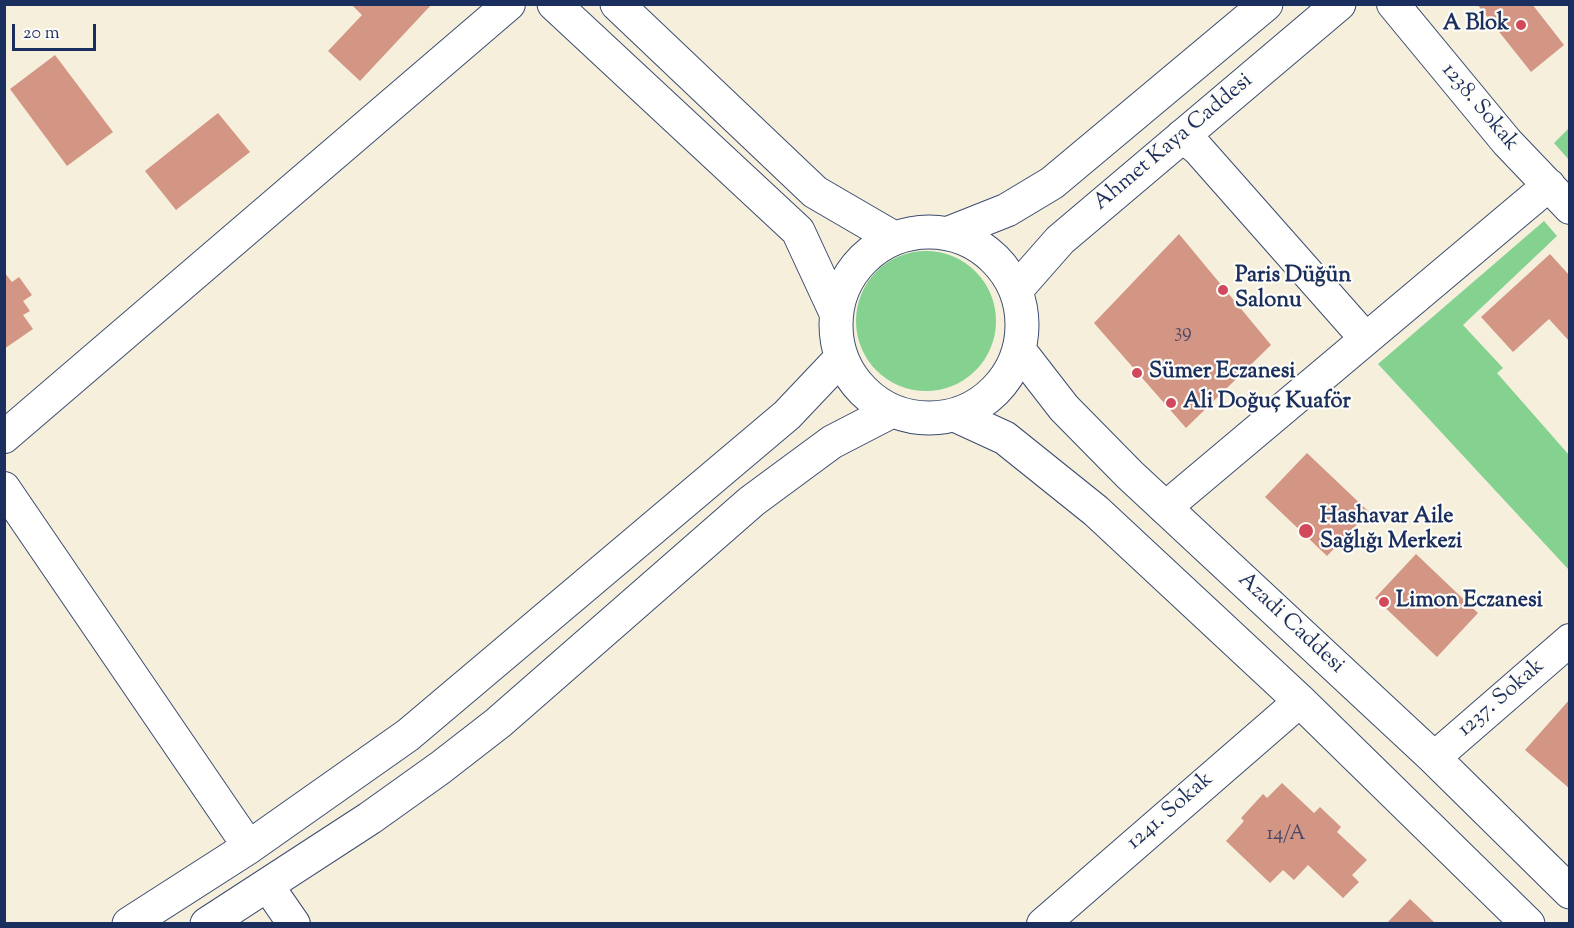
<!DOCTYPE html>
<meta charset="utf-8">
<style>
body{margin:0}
#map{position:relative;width:1574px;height:928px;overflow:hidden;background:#f5efdc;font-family:"Sorts Mill Goudy",serif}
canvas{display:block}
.frame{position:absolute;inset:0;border:6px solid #1b2f5e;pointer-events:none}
.scale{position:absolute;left:12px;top:24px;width:84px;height:27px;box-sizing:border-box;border:3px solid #1b2f5e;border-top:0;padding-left:8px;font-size:18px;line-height:21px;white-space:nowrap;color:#1b2f5e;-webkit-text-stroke:4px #fdfcf7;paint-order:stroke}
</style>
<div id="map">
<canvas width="1574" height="928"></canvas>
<div class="frame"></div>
<div class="scale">20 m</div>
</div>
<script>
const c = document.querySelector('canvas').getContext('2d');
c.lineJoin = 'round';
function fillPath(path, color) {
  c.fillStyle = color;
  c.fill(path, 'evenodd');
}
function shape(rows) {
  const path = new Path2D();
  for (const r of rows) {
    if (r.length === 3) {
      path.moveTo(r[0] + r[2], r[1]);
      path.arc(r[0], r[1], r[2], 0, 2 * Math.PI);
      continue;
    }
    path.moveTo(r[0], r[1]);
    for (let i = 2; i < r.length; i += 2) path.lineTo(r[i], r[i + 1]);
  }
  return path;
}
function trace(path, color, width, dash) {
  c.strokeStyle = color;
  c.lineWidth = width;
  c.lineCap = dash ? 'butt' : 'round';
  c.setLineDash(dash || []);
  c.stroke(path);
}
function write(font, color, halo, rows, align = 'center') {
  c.font = font + ' "Sorts Mill Goudy",serif';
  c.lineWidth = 4.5;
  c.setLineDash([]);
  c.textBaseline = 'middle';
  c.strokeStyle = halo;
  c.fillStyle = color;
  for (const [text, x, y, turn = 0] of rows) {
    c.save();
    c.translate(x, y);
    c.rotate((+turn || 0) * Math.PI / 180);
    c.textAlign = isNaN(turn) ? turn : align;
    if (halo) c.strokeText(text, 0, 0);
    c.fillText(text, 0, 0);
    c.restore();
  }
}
const green = shape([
 [1569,128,1569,160,1554,143],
 [1544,221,1557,236,1463,325,1503,368,1497,373,1569,455,1569,570,1378,364],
 [926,321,70]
]);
const building = shape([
 [351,4,432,4,360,81,328,51,362,15],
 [1477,4,1532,4,1564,45,1531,72],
 [55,55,113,132,67,166,10,89],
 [218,113,250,152,176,210,145,171],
 [1179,234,1271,345,1186,428,1094,323],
 [1550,254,1570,276,1570,342,1549,319,1513,352,1481,317],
 [4,272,12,282,19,277,32,295,23,301,30,311,23,315,33,329,4,349],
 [1307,453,1369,512,1327,556,1265,497],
 [1416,554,1478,613,1437,657,1375,598],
 [1570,699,1570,789,1525,750],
 [1282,783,1314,813,1320,807,1341,827,1337,832,1367,860,1352,875,1359,882,1343,898,1308,865,1294,880,1283,870,1270,883,1226,841,1244,821,1241,818,1263,794,1267,798],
 [1410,899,1436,924,1386,924]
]);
const street = shape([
 [1393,4,1507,142,1570,208],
 [1182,136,1198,149,1366,339],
 [4,437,509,4],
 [4,488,249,847],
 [1165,508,1549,185],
 [1434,758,1570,640],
 [267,885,294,924],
 [1043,924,1300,701]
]);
const secondary = shape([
 [554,4,798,231,836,313],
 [617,4,815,192,894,238],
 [929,325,93],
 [949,233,1007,210,1052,183,1266,4],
 [1016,290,1060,240,1339,4],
 [1019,350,1064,408,1130,475,1434,758,1570,892],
 [955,415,1005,438,1096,511,1300,701,1528,924],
 [129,924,249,847,408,735,787,415,841,358],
 [207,924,370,818,440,768,498,723,752,501,832,442,892,411]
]);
const markers = [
 [1521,25,6,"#d1495b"],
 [1223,290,6,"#d1495b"],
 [1137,373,6,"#d1495b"],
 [1171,403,6,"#d1495b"],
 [1306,531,8,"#d1495b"],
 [1384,602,6,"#d1495b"]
];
const numberNames = [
 ["39",1183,334],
 ["14/A",1286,836]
];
const poiNames = [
 ["A Blok",1509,25,"right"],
 ["Paris Düğün",1235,277],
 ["Salonu",1235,302],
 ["Sümer Eczanesi",1149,373],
 ["Ali Doğuç Kuaför",1183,403],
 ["Hashavar Aile",1320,518],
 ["Sağlığı Merkezi",1320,543],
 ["Limon Eczanesi",1396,602]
];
const streetNames = [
 ["1238. Sokak",1479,108,50],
 ["Ahmet Kaya Caddesi",1174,143,-40],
 ["Azadi Caddesi",1290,624,43],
 ["1237. Sokak",1502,699,-41],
 ["1241. Sokak",1171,812,-41]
];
fillPath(green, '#84d190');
fillPath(building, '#d39584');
trace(street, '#3c4c71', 34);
trace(secondary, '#3c4c71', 35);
trace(street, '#fff', 32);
trace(secondary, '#fff', 33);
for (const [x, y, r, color] of markers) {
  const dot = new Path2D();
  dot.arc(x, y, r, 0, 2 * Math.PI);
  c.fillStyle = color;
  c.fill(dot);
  trace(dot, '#fdfcf7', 2);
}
write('20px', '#494868', null, numberNames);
write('bold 22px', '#1b2f5e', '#fdfcf7', poiNames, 'left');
write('22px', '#1b2f5e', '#fdfcf7', streetNames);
</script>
